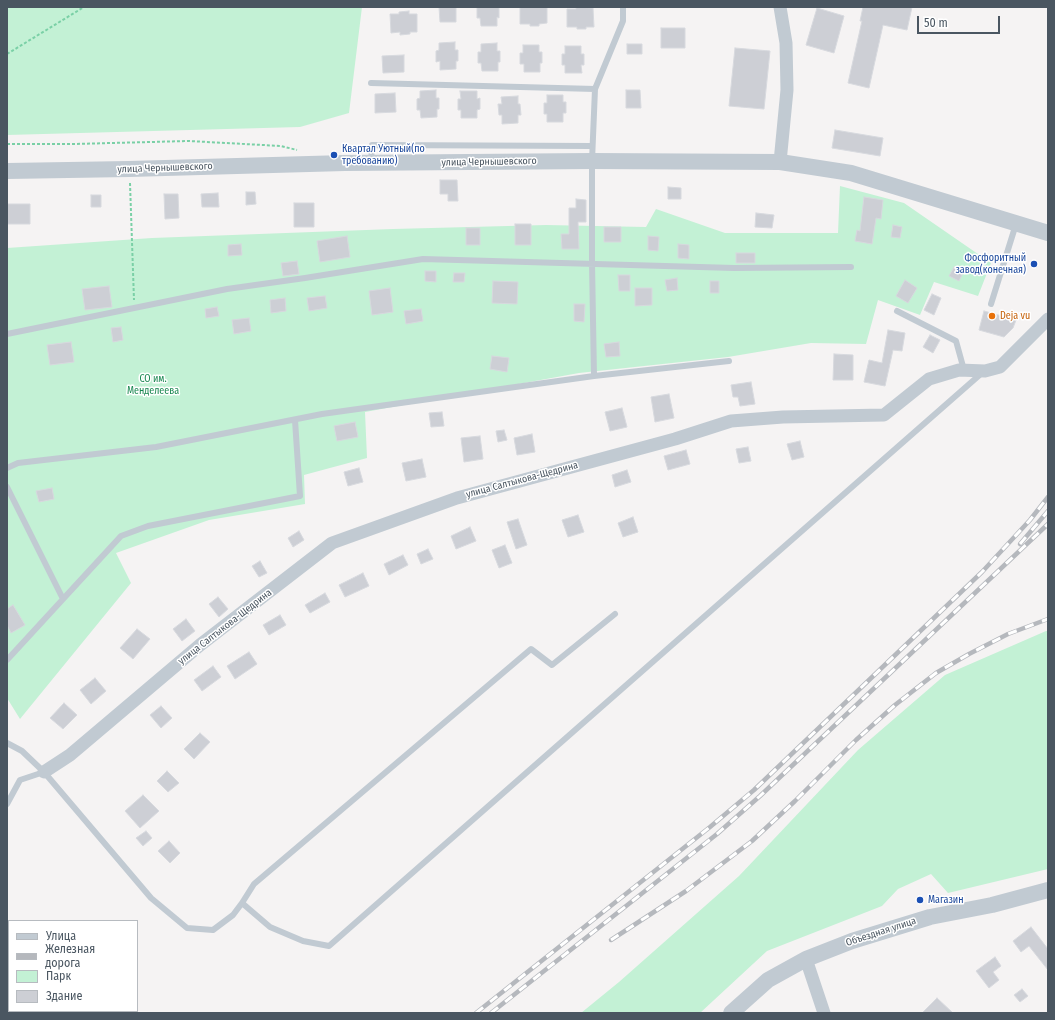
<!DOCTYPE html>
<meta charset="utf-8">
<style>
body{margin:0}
#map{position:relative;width:1055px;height:1020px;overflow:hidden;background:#f5f3f3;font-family:"Fira Sans Condensed",sans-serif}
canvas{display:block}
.frame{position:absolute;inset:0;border:8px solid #4a5661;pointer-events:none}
.legend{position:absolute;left:8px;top:920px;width:130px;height:92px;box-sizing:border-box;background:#fff;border:1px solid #b7bbc0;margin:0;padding:5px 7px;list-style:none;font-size:12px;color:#4a5661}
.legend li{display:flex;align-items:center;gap:8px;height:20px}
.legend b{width:20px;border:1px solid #b7bbc0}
.scale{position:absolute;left:917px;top:16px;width:83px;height:18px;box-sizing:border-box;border:2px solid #4a5661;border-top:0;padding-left:5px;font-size:12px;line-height:14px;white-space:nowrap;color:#4a5661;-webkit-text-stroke:3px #fff;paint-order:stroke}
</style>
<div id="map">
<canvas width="1055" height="1020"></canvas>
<div class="frame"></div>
<ul class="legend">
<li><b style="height:5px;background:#c1cad2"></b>Улица</li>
<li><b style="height:5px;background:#b5b8bd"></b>Железная дорога</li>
<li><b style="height:11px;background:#c3f1d5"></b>Парк</li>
<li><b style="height:11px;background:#cdcfd5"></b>Здание</li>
</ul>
<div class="scale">50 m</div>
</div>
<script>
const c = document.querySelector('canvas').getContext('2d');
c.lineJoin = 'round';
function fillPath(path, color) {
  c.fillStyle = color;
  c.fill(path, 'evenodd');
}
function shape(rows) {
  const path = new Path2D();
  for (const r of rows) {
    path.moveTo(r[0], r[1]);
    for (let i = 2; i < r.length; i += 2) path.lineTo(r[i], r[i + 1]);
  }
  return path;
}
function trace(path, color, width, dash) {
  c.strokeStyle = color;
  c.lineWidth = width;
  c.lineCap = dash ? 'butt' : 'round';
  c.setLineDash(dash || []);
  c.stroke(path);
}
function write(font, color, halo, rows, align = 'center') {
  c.font = font + ' "Fira Sans Condensed",sans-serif';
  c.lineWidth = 3;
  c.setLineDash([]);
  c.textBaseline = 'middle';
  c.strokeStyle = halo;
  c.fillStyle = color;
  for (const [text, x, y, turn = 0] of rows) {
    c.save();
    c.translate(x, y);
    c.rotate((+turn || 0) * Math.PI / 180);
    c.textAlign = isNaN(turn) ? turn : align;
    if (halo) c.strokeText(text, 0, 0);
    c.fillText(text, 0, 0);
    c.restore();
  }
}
const green = shape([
 [7,7,362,7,349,113,300,127,7,135],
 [840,186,904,203,991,263,978,296,934,282,920,315,878,300,866,344,811,343,728,357,579,373,365,412,367,458,304,475,305,504,209,520,116,553,131,583,20,719,7,698,7,248,152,238,393,229,546,225,646,227,656,209,725,233,838,233],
 [1046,631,1048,631,1048,869,948,893,931,874,898,889,882,906,767,951,700,1013,581,1013,619,982,739,876,858,750,945,675]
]);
const building = shape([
 [439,7,456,7,456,22,440,22,439,7],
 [477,7,499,7,499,18,497,17,497,26,481,26,480,18,477,18,477,7],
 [520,7,547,7,547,23,539,24,539,26,530,26,530,24,520,24,520,7],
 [576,7,593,8,594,27,586,27,586,29,577,29,577,27,567,27,567,9,576,9,576,7],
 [863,7,912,7,907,30,883,25,869,88,848,83,862,21,860,21,863,7],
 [817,8,844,16,834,53,806,45,817,8],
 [409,11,409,14,417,14,417,32,410,32,410,34,400,35,400,32,391,33,390,14,399,14,399,12,409,11],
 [661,28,685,28,685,48,661,48,661,28],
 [455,42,455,50,458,50,458,61,456,61,456,69,440,70,440,61,436,62,436,51,439,50,439,43,455,42],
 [497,43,497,51,500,51,500,62,498,62,498,71,482,71,481,63,478,63,478,52,481,52,481,44,497,43],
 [627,44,642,44,642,54,627,54,627,44],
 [523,45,539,45,539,52,542,52,542,63,540,63,540,72,524,72,524,64,520,64,520,53,523,53,523,45],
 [565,46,581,46,581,54,584,54,584,65,581,65,582,73,565,73,565,65,562,65,562,54,565,54,565,46],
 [735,48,770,51,764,109,729,106,735,48],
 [404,55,404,72,383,73,382,56,404,55],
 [436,90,436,98,439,98,439,109,437,109,437,117,421,118,420,110,417,110,417,99,420,98,420,91,436,90],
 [626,90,640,90,641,108,626,108,626,90],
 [460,91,477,91,477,99,480,98,480,109,477,110,477,118,461,118,461,110,458,110,458,99,461,99,460,91],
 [395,93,396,112,375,113,375,94,395,93],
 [547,95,563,95,563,102,566,102,566,113,563,113,563,122,547,122,547,114,544,114,544,103,547,103,547,95],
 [518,96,518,104,520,104,521,115,518,115,518,123,502,124,502,115,499,115,498,104,502,104,501,97,518,96],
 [835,130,883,138,880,156,832,148,835,130],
 [440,180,457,180,458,201,448,201,448,194,440,194,440,180],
 [668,187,681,188,681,199,668,199,668,187],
 [246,192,255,192,256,204,246,205,246,192],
 [218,193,219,207,202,207,201,194,218,193],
 [164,194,178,194,179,218,165,219,164,194],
 [91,195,101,195,101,207,91,207,91,195],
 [864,197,883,200,881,219,876,218,872,244,855,241,857,230,860,231,864,197],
 [576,199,586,200,586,222,578,222,579,249,562,249,561,234,569,234,569,208,576,208,576,199],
 [294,203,314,203,314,227,294,227,294,203],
 [7,204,30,204,30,224,7,224,7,204],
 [756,213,774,215,772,228,755,227,756,213],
 [515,224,531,224,531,245,515,245,515,224],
 [893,225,902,227,900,238,891,237,893,225],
 [604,227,621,227,621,242,604,242,604,227],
 [466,228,480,228,480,245,466,245,466,228],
 [347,236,350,257,320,262,317,241,347,236],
 [648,236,659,237,658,251,648,250,648,236],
 [241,244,242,255,228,256,228,245,241,244],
 [678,244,689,245,689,259,678,258,678,244],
 [736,253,755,253,755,263,736,263,736,253],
 [297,261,299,274,283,276,281,263,297,261],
 [954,267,964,271,959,281,949,276,954,267],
 [425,271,436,271,436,282,425,281,425,271],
 [454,273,465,273,464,282,453,282,454,273],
 [618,275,630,275,630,291,619,291,618,275],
 [677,278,678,290,667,291,665,280,677,278],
 [905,280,917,288,908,303,896,296,905,280],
 [493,281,518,282,517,304,492,303,493,281],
 [710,281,719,281,719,293,710,293,710,281],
 [109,286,112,307,85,310,82,289,109,286],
 [390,288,393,312,372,315,369,291,390,288],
 [635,288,652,288,652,305,635,306,635,288],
 [932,294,941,298,934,315,924,310,932,294],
 [325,296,327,308,309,311,307,298,325,296],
 [285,298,286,311,271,313,270,300,285,298],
 [574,304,585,304,584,322,574,321,574,304],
 [217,307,219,316,206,318,205,309,217,307],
 [421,309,423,321,406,324,404,311,421,309],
 [984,311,1016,320,1013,328,1004,337,979,330,984,311],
 [249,318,251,331,234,334,232,320,249,318],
 [121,327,123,340,113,342,111,328,121,327],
 [888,330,905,333,902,351,893,350,885,386,864,382,869,360,882,363,888,330],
 [930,335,940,340,933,353,923,347,930,335],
 [71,342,74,362,50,365,47,345,71,342],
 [619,342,620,356,606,357,604,344,619,342],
 [834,354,853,355,853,380,833,380,834,354],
 [492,356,509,358,507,372,490,369,492,356],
 [751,382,755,404,740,406,738,397,733,397,731,385,751,382],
 [669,394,674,418,655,422,651,397,669,394],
 [622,408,627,427,610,431,605,412,622,408],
 [442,412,444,426,431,427,429,413,442,412],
 [355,422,358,437,337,441,334,426,355,422],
 [504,430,507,440,498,442,496,431,504,430],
 [532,434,535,452,517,455,514,438,532,434],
 [480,436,483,459,464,462,461,438,480,436],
 [800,441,804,457,792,460,787,444,800,441],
 [748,447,751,461,739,463,736,449,748,447],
 [686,450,690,464,668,470,664,456,686,450],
 [422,459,426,477,406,481,402,463,422,459],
 [359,468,363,482,348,486,344,472,359,468],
 [627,470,631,482,615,487,612,475,627,470],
 [52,488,54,499,39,502,36,491,52,488],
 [578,515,584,532,568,537,562,520,578,515],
 [633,517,638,532,623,537,618,523,633,517],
 [518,519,527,545,516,549,507,522,518,519],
 [470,527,476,541,456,549,451,536,470,527],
 [299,531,304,540,293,547,288,538,299,531],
 [505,545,512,563,499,568,492,550,505,545],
 [428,549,433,559,421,564,417,554,428,549],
 [403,555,408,565,389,575,384,564,403,555],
 [260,561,267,573,259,577,252,566,260,561],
 [363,573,369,586,345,597,339,585,363,573],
 [325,593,330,602,310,613,305,605,325,593],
 [218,597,228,609,219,617,209,604,218,597],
 [13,605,25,625,11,633,7,625,7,609,13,605],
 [280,615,286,625,269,635,263,625,280,615],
 [186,619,195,631,182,641,173,629,186,619],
 [137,629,150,639,133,659,120,648,137,629],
 [249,652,257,664,235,679,227,666,249,652],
 [213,666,221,677,202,691,194,680,213,666],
 [95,678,106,691,91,704,80,690,95,678],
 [64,703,77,715,63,729,50,718,64,703],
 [161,706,172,718,161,728,150,715,161,706],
 [200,733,210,742,194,759,184,749,200,733],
 [167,771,179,783,168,792,157,781,167,771],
 [143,795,159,811,140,828,125,811,143,795],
 [146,831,152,838,143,846,136,838,146,831],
 [169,841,180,853,170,863,158,851,169,841],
 [1031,927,1048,949,1048,970,1029,946,1021,952,1013,941,1031,927],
 [995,957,1001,966,993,972,999,980,989,988,976,971,995,957],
 [1022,989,1028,996,1020,1002,1014,995,1022,989],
 [937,998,953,1013,922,1013,937,998]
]);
const path = shape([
 [7,54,84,7],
 [7,144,73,144,189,141,281,146,297,150],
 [130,183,134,300]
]);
const service = shape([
 [371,83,595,89],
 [371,163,372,145,592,146],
 [991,304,1016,224],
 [897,311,956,341,964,370],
 [7,334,227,289,305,278,423,259,734,268,851,267],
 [594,376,592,263,592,161,595,89,623,21,623,7],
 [7,468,18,463,156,447,322,414,594,376,729,361],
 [7,487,63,599],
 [7,660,121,536,148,526,300,496,295,420],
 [7,743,22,751,44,772,151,898,187,928,213,930,233,915,242,903,270,927,303,941,329,946,983,372],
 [7,804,20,780,44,772],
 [242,903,254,884,531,649,552,665,615,614]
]);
const minor = shape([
 [780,162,787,90,786,43,780,7],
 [44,772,70,755,200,645,332,543,457,498,675,439,731,421,783,417,884,415,929,379,959,370,985,371,1000,367,1048,319],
 [806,959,824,1013]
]);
const tertiary = shape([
 [7,171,129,169,345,163,592,161,780,162,851,173,1048,233],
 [731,1013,768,980,806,959,852,941,930,917,992,905,1048,890]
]);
const rail = shape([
 [1020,544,1048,511],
 [611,940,686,891,752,841,795,801,856,740,895,705,936,673,969,654,1008,634,1048,619],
 [476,1013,710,827,754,790,982,572,1030,520,1048,497],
 [491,1013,717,834,760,796,1048,524]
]);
const markers = [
 [334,155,4,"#1a4fb4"],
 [1034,264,4,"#1a4fb4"],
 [992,316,4,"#e8710a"],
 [920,900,4,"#1a4fb4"]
];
const transitNames = [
 ["Квартал Уютный(по",342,149],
 ["требованию)",342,161],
 ["Фосфоритный",1026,258,"right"],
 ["завод(конечная)",1026,270,"right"],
 ["Магазин",928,900]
];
const streetNames = [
 ["улица Чернышевского",489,162,-1],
 ["улица Чернышевского",165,168,-2],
 ["улица Салтыкова-Щедрина",522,480,-15],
 ["улица Салтыкова-Щедрина",225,627,-38],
 ["Объездная улица",881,932,-18]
];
const foodNames = [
 ["Deja vu",1000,316]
];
const parkNames = [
 ["СО им.",153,379],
 ["Менделеева",153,391]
];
fillPath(green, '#c3f1d5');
fillPath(building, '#cdcfd5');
trace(building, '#d7d9de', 1);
trace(path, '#7ad0a6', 2, [3, 2]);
trace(service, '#c1cad2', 6);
trace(minor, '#c1cad2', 13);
trace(tertiary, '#c1cad2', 16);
trace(rail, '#b5b8bd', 4.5);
trace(rail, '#fff', 3, [9]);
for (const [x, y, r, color] of markers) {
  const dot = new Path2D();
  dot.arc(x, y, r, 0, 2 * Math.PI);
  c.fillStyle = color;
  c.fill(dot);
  trace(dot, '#fff', 1.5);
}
write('10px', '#164399', '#fff', transitNames, 'left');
write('10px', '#4a5661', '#fff', streetNames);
write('10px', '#c56008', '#fff', foodNames, 'left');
write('10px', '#17864f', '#fff', parkNames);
</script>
